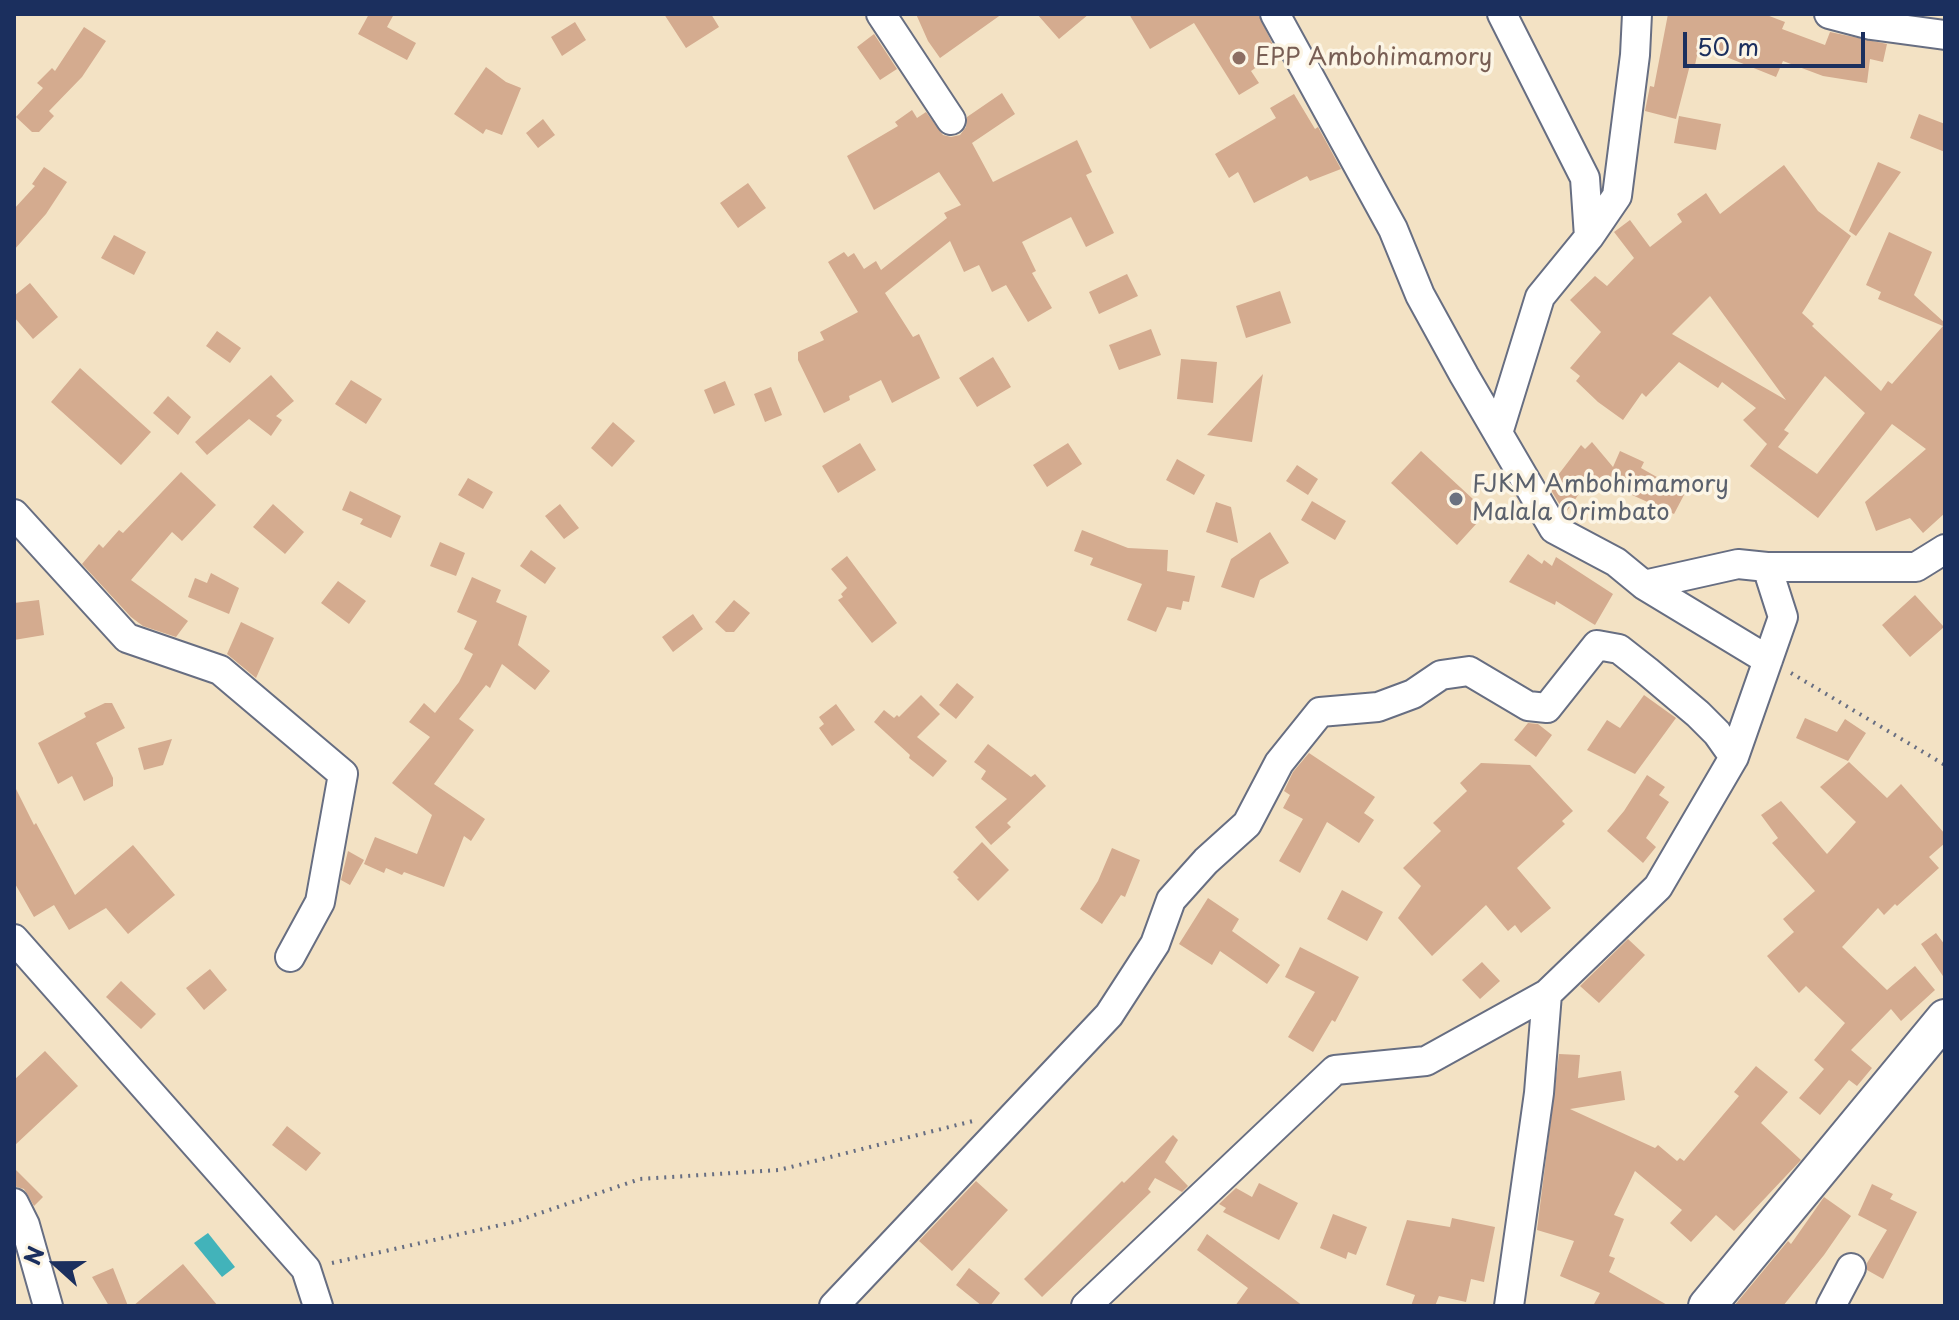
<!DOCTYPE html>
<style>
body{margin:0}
#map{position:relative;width:1959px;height:1320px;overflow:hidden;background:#f3e2c4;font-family:"Playpen Sans",sans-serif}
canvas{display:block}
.frame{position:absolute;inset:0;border:16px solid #1b2f5e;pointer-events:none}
.north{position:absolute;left:16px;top:1224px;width:80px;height:80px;-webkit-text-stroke:6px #fcf5e5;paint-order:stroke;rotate:291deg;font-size:22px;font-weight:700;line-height:32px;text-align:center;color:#1b2f5e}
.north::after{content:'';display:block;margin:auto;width:28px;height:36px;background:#1b2f5e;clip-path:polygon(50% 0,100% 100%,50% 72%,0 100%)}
.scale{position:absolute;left:1683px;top:32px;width:182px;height:36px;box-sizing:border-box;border:4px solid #1b2f5e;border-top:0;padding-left:10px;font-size:24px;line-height:28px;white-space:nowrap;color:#1b2f5e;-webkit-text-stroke:6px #fcf5e5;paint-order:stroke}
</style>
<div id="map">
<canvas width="1959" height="1320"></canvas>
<div class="frame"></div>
<div class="north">N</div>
<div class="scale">50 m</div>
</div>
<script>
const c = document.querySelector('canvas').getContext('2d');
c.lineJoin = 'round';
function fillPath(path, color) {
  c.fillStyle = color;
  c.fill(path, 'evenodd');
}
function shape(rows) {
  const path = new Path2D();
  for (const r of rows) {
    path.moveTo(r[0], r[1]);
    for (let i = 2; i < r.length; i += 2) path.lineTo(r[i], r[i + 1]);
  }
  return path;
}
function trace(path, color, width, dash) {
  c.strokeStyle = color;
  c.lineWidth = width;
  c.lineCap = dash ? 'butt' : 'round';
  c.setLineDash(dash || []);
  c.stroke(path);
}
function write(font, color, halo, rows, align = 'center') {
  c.font = font + ' "Playpen Sans",sans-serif';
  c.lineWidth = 7;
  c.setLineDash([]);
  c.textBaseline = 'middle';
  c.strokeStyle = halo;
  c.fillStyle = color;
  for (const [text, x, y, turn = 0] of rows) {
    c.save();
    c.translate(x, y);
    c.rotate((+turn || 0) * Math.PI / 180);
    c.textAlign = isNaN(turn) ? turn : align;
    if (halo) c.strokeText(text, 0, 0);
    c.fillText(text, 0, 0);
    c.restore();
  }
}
const water = shape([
 [208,1233,235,1267,222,1277,194,1243]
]);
const building = shape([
 [369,14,394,14,387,27,416,43,407,60,358,34],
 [664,14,711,14,719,27,686,48],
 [916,14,1002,14,940,58,928,41],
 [1037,14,1089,14,1059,39],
 [1129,14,1258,14,1277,53,1251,71,1259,83,1239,95,1194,23,1150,49],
 [1668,14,1764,14,1785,22,1782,29,1825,45,1830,32,1887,44,1883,62,1870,59,1867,83,1823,76,1783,61,1776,77,1699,46,1695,65,1690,65,1676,119,1645,111,1650,86,1654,87],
 [575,22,586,40,562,56,551,37],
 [84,27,106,41,82,77,49,111,54,116,39,132,32,132,16,117,43,88,37,83,52,68,55,71],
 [874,34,897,69,880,80,857,47],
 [486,67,506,82,521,88,502,135,486,129,483,134,454,114],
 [1002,93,1015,114,972,143,993,182,1077,140,1092,172,1086,175,1114,233,1086,247,1071,217,1022,242,1036,271,1032,273,1052,308,1028,322,1006,285,992,292,979,265,964,272,950,241,885,293,913,337,919,334,940,378,892,403,881,380,849,396,850,400,824,413,798,360,798,352,824,340,820,332,858,312,828,262,844,252,848,257,854,253,864,269,876,261,881,270,947,218,944,213,961,205,939,172,874,210,847,156,898,126,895,122,912,110,917,118,926,112,943,135,951,137,960,135,966,127,967,117],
 [1294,94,1315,129,1318,127,1341,169,1310,181,1307,176,1254,203,1238,172,1229,178,1215,154,1276,118,1270,108],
 [1919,114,1945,124,1945,152,1910,138],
 [1679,116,1721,124,1716,150,1674,143],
 [543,119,555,135,538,148,526,133],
 [1878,162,1901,172,1856,236,1849,231],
 [1784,165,1818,211,1851,236,1802,313,1814,324,1812,326,1881,391,1888,381,1892,384,1943,326,1878,299,1881,292,1866,285,1889,232,1932,252,1914,295,1945,323,1945,513,1923,533,1910,518,1876,531,1865,502,1926,449,1892,424,1818,518,1750,466,1767,444,1743,420,1756,408,1722,382,1718,388,1679,362,1646,397,1642,393,1623,420,1598,402,1576,381,1580,376,1570,368,1601,332,1570,300,1595,276,1607,286,1634,258,1614,232,1630,220,1650,247,1682,222,1677,214,1706,193,1720,214],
 [1710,296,1786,400,1672,334],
 [1825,376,1865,413,1817,474,1778,447,1789,433,1784,430],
 [44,167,67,182,46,214,14,250,14,209,35,186,32,184],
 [748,183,766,208,738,228,720,203],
 [114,235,146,252,134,275,101,258],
 [1127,274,1138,296,1099,314,1089,292],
 [30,283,58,317,33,339,14,317,14,296],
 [1280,291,1291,323,1246,338,1236,306],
 [1151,329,1161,355,1119,370,1109,345],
 [217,331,241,348,230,363,206,346],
 [993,357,1011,387,977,407,959,378],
 [1181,359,1217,362,1213,403,1177,399],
 [80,368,151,432,121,465,51,402],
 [1263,374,1252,442,1207,435],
 [271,375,294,401,276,416,282,420,271,436,249,419,207,455,195,442],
 [351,380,382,399,366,424,335,404],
 [725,381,735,405,714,414,704,390],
 [771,387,782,415,765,422,754,394],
 [168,396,191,417,178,435,153,413],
 [613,422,635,441,612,467,591,448],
 [1592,442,1613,467,1620,451,1644,462,1641,468,1685,493,1674,514,1599,480,1586,495,1581,491,1567,511,1560,505,1549,487,1581,445,1585,449],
 [860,443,876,470,838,493,822,466],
 [1068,443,1082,464,1047,487,1033,465],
 [1421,451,1487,512,1457,545,1391,483],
 [1177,459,1205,475,1194,495,1166,480],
 [1297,465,1318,479,1308,495,1286,481],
 [181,472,216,505,182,541,172,532,131,580,188,621,176,637,143,626,131,617,82,564,99,544,103,548,119,530,123,533],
 [468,478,493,492,483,509,458,495],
 [350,491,401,516,391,538,360,524,363,519,342,510],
 [1312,501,1346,521,1335,540,1301,520],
 [1216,502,1231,507,1238,543,1206,532],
 [273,504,304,532,285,554,253,527],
 [560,504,579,528,564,539,545,516],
 [1082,530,1128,548,1168,550,1167,571,1195,576,1189,602,1183,601,1181,610,1167,607,1156,632,1127,620,1142,584,1090,565,1093,558,1074,551],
 [1270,532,1289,563,1260,580,1254,598,1221,587,1231,559],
 [440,542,465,553,456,576,430,566],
 [531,550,556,568,545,584,520,566],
 [1528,554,1542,564,1544,560,1552,566,1556,557,1613,594,1595,625,1556,601,1555,605,1509,582],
 [847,556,897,623,872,643,838,600,843,597,841,594,847,588,831,569],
 [211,573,239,588,229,614,188,597,195,578,207,583],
 [472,577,501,590,496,602,527,616,518,645,550,671,535,690,502,664,490,688,486,685,459,719,474,730,434,784,485,819,471,841,464,836,444,887,404,872,402,875,386,868,384,873,364,864,375,837,417,854,432,815,392,783,430,737,409,722,424,703,435,713,459,682,473,654,464,649,477,621,457,612],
 [338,581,366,601,349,624,321,603],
 [1915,595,1944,627,1910,657,1882,625],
 [39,600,44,635,14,640,14,603],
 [734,600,750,613,734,632,726,632,715,622],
 [693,614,703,629,673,652,662,637],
 [241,622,274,638,256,678,227,654],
 [957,683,974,697,956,719,939,705],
 [921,695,940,714,917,737,947,761,933,777,909,758,910,755,874,722,884,710,894,718,897,715,899,717],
 [1644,695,1676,718,1635,774,1587,750,1607,720,1620,728],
 [105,703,112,703,125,728,96,743,113,778,113,786,84,801,72,776,58,784,38,743,86,717,84,713],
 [836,704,855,730,832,746,819,728,824,724,819,717],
 [1805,718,1837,732,1845,719,1866,733,1848,761,1796,738],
 [1528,723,1538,724,1552,735,1536,757,1514,740],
 [172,739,163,765,144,770,138,748],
 [988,744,1031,777,1035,774,1046,786,1007,823,1011,827,991,845,975,827,1007,799,981,779,986,771,974,762],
 [1309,753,1375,797,1364,813,1374,820,1359,843,1327,822,1300,873,1279,861,1303,819,1283,808,1290,795,1284,791,1293,772],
 [1849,762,1887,798,1901,784,1945,834,1945,843,1929,857,1939,868,1897,906,1895,904,1884,915,1878,908,1842,947,1887,990,1915,966,1935,990,1901,1021,1891,1009,1851,1050,1872,1068,1857,1086,1849,1080,1820,1115,1799,1098,1824,1069,1814,1060,1845,1023,1806,986,1799,993,1767,956,1794,932,1783,919,1815,891,1772,843,1778,838,1761,815,1781,801,1827,854,1856,822,1820,787],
 [1481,763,1530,765,1573,811,1562,821,1565,824,1517,868,1551,908,1521,933,1515,925,1508,931,1486,905,1432,956,1398,918,1421,886,1403,868,1441,831,1433,823,1467,791,1460,783],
 [1647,775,1665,787,1659,795,1669,802,1646,838,1656,847,1643,863,1607,831,1624,811],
 [14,785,34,825,36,823,75,895,133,845,175,895,128,934,106,908,69,930,54,905,34,917,14,882],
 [982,842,1009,870,978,901,957,879,959,878,953,872],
 [1112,848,1140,860,1125,897,1121,895,1102,924,1080,909,1098,881],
 [348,851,364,860,350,885,341,880],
 [1342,890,1383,912,1367,941,1327,919],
 [1208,898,1239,919,1232,931,1280,965,1267,984,1220,951,1212,965,1179,944],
 [1936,933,1945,945,1945,979,1921,944],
 [1628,939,1645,955,1599,1003,1580,986],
 [1300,947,1359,977,1335,1022,1332,1020,1313,1052,1288,1037,1315,992,1285,977],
 [1482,962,1500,981,1480,999,1462,980],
 [210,969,227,990,204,1010,186,988],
 [121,981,156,1014,141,1029,106,997],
 [45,1051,78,1086,14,1146,14,1080],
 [1559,1054,1580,1055,1578,1078,1621,1071,1625,1100,1570,1109,1655,1148,1658,1145,1677,1161,1680,1158,1684,1161,1739,1096,1734,1092,1756,1066,1788,1092,1761,1123,1801,1160,1734,1231,1716,1215,1691,1242,1670,1223,1682,1210,1635,1171,1614,1215,1624,1219,1609,1256,1615,1258,1609,1272,1669,1306,1593,1306,1600,1293,1560,1276,1574,1241,1537,1230],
 [287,1126,321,1153,306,1171,272,1145],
 [1173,1135,1178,1140,1165,1162,1188,1186,1182,1192,1155,1178,1148,1189,1151,1192,1042,1297,1024,1279,1122,1181,1124,1183],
 [14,1168,43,1197,34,1206,24,1189,14,1186],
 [976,1181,1008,1210,952,1271,919,1241],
 [1259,1183,1298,1203,1279,1240,1223,1212,1226,1208,1219,1204,1236,1188,1252,1197],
 [1872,1184,1893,1194,1890,1199,1917,1212,1883,1279,1867,1270,1867,1263,1887,1230,1858,1215],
 [1824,1197,1851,1216,1824,1255,1783,1306,1734,1306,1788,1241,1791,1244],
 [1333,1214,1367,1227,1356,1255,1348,1252,1346,1259,1320,1248],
 [1452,1218,1495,1227,1484,1282,1471,1279,1466,1302,1439,1296,1435,1306,1411,1306,1415,1295,1386,1285,1407,1220,1450,1227],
 [1207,1234,1282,1290,1303,1306,1235,1306,1248,1288,1197,1250],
 [183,1264,218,1306,133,1306],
 [113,1268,128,1306,109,1306,92,1277],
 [969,1268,1000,1293,990,1306,982,1306,956,1285]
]);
const path = shape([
 [1791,673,1945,765],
 [332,1263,514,1222,640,1179,779,1170,973,1121]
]);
const minor = shape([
 [881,14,951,120],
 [1275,14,1393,229,1420,295,1464,375,1554,529,1616,562,1644,585,1738,564,1767,567,1783,617,1734,757,1658,887,1547,994,1539,1093,1509,1306],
 [1829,14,1871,25,1945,35],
 [1589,237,1617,196,1635,55,1637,14],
 [1498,433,1540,297,1589,237,1585,178,1502,14],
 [14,514,127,638,220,670,343,774,320,902,290,957],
 [1767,567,1916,567,1945,549],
 [1644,585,1768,660],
 [14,939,306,1269,318,1306],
 [14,1203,25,1225,48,1306],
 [834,1306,1109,1015,1155,944,1171,900,1206,861,1247,824,1279,763,1320,712,1378,707,1413,694,1441,675,1469,671,1528,706,1547,708,1597,645,1619,649,1647,671,1698,714,1717,733,1734,757],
 [1086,1306,1335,1070,1426,1061,1547,994],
 [1831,1306,1851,1268]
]);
const tertiary = shape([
 [1707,1306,1945,1018]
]);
const markers = [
 [1239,58,8,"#8d6e63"],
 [1456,499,8,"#6b7280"]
];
const educationNames = [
 ["EPP Ambohimamory",1255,58]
];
const worshipNames = [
 ["FJKM Ambohimamory",1472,485],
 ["Malala Orimbato",1472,513]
];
fillPath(water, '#42b3ba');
fillPath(building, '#d4ab8f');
trace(minor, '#676e82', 32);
trace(tertiary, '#676e82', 40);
trace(path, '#676e82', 4, [2, 6]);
trace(minor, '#fff', 28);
trace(tertiary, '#fff', 36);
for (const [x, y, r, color] of markers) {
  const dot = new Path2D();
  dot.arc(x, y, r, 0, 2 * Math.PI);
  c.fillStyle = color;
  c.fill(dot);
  trace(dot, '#fcf5e5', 3);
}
write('24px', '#785e54', '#fcf5e5', educationNames, 'left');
write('24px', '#5b616d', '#fcf5e5', worshipNames, 'left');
</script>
